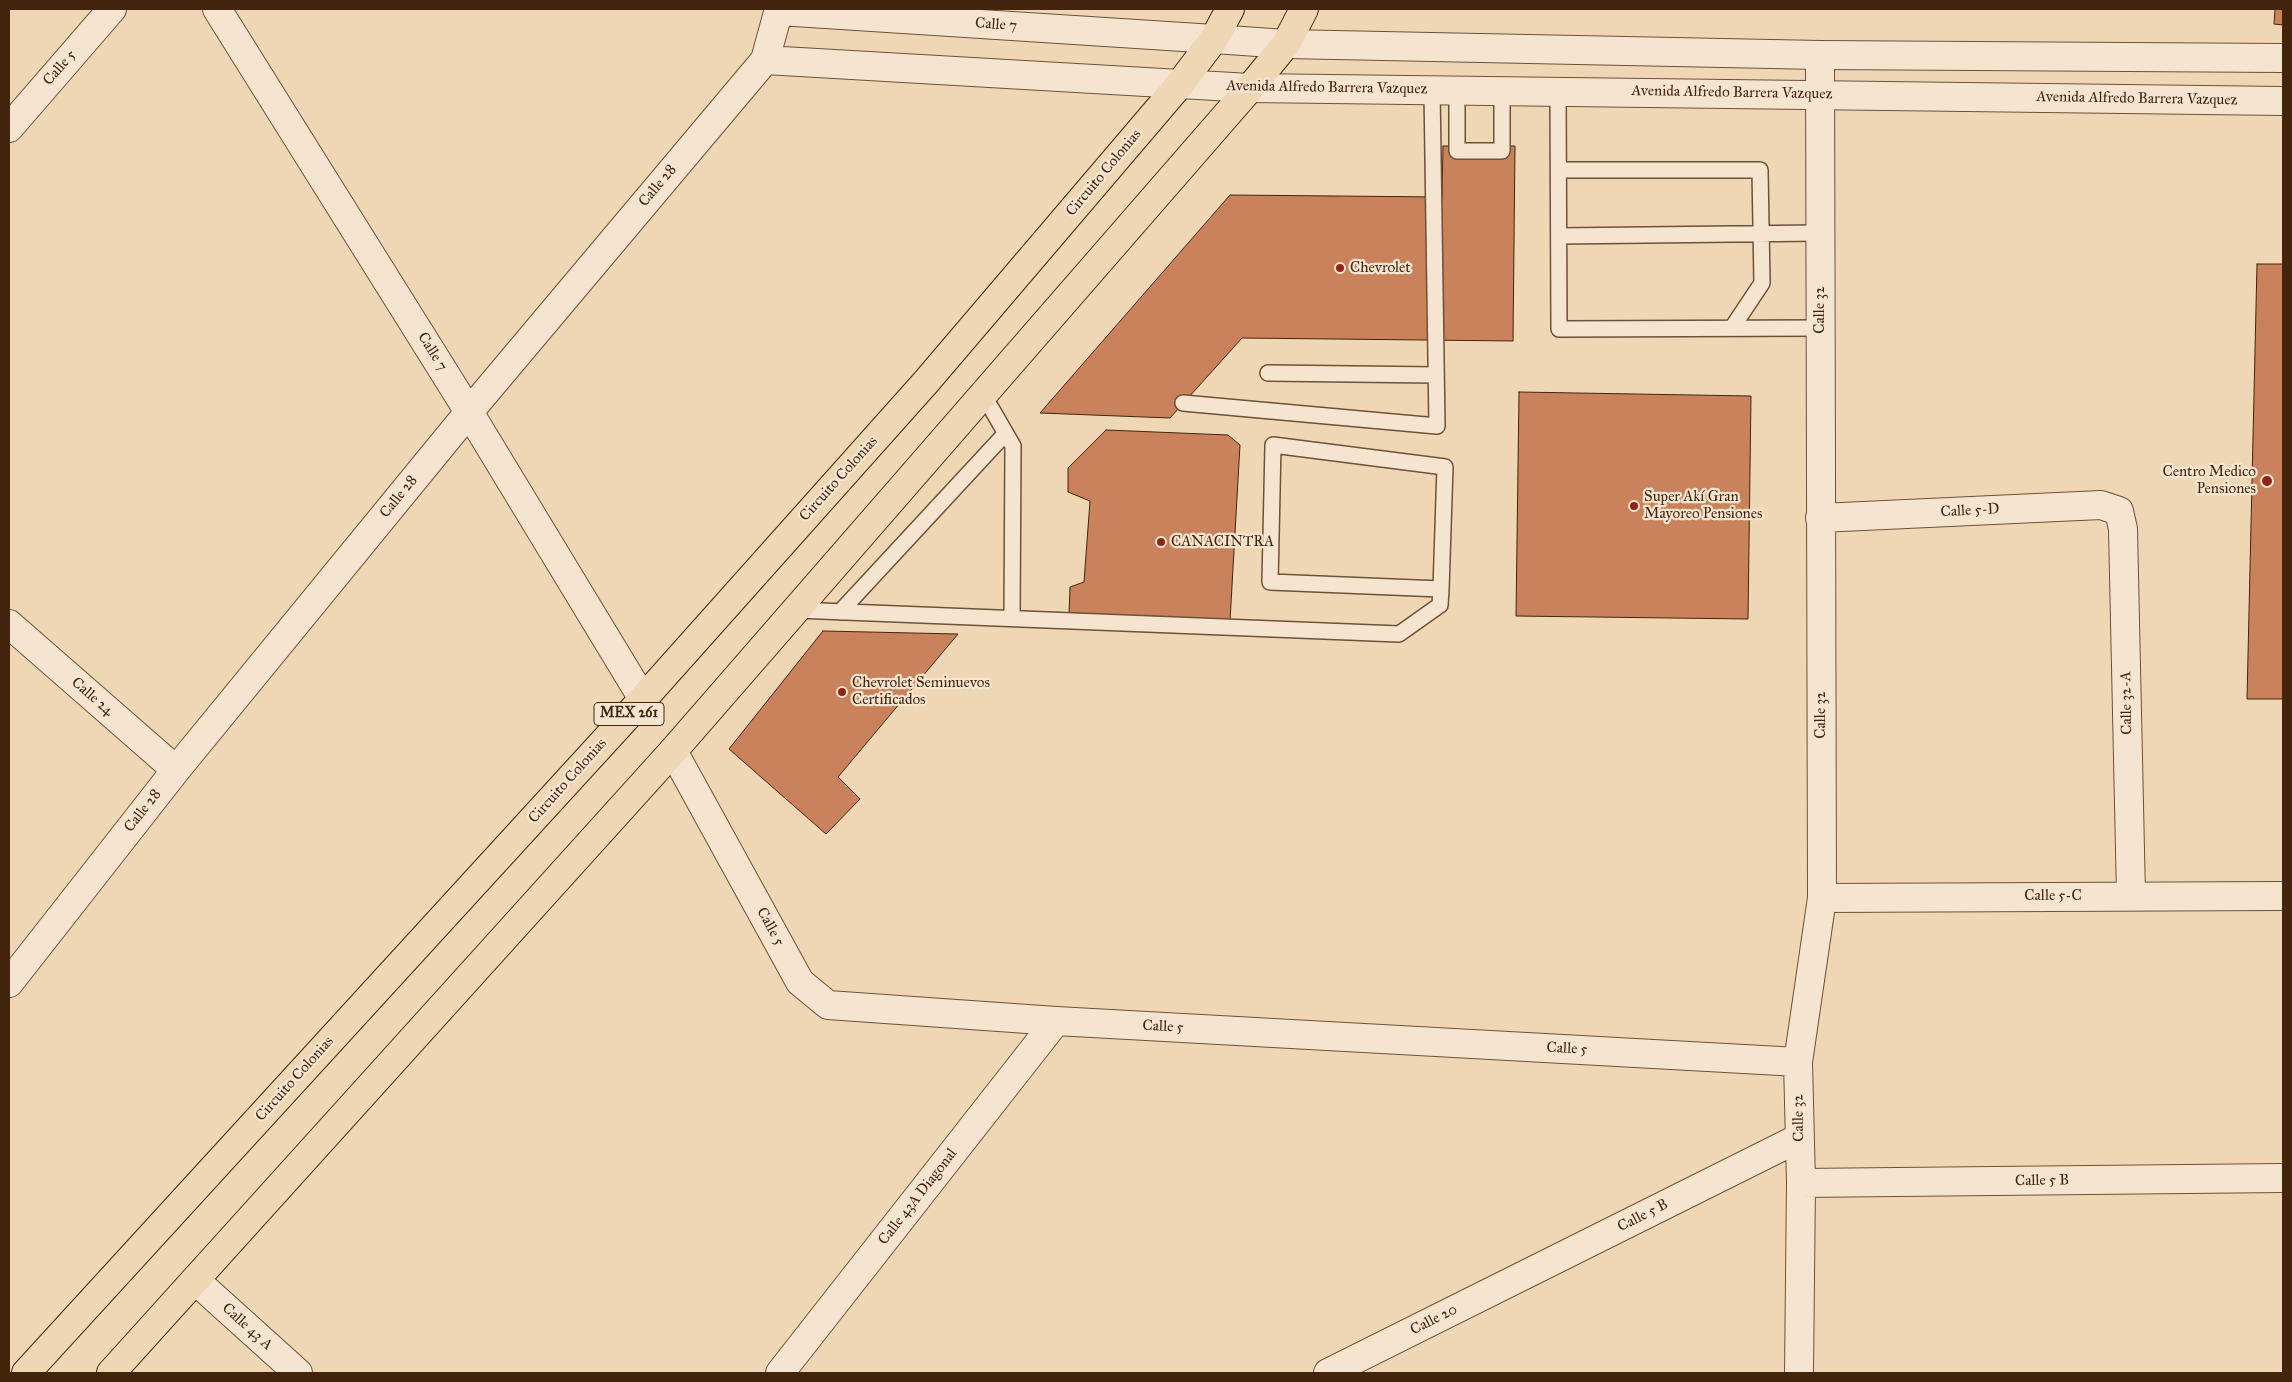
<!DOCTYPE html>
<meta charset="utf-8">
<style>
body{margin:0}
#map{position:relative;width:2292px;height:1382px;overflow:hidden;background:#efd7b6;font-family:"IM FELL Great Primer",serif}
canvas{display:block}
.frame{position:absolute;inset:0;border:10px solid #43240c;pointer-events:none}
</style>
<div id="map">
<canvas width="2292" height="1382"></canvas>
<div class="frame"></div>
</div>
<script>
const c = document.querySelector('canvas').getContext('2d');
c.lineJoin = 'round';
function fillPath(path, color) {
  c.fillStyle = color;
  c.fill(path, 'evenodd');
}
function shape(rows) {
  const path = new Path2D();
  for (const r of rows) {
    path.moveTo(r[0], r[1]);
    for (let i = 2; i < r.length; i += 2) path.lineTo(r[i], r[i + 1]);
  }
  return path;
}
function trace(path, color, width, dash) {
  c.strokeStyle = color;
  c.lineWidth = width;
  c.lineCap = dash ? 'butt' : 'round';
  c.setLineDash(dash || []);
  c.stroke(path);
}
function write(font, color, halo, rows, align = 'center') {
  c.font = font + ' "IM FELL Great Primer",serif';
  c.lineWidth = 4.5;
  c.setLineDash([]);
  c.textBaseline = 'middle';
  c.strokeStyle = halo;
  c.fillStyle = color;
  for (const [text, x, y, turn = 0] of rows) {
    c.save();
    c.translate(x, y);
    c.rotate((+turn || 0) * Math.PI / 180);
    c.textAlign = isNaN(turn) ? turn : align;
    if (halo) c.strokeText(text, 0, 0);
    c.fillText(text, 0, 0);
    c.restore();
  }
}
const building = shape([
 [2275,9,2283,9,2283,25,2274,24,2275,9],
 [1443,146,1515,146,1513,341,1242,338,1170,418,1040,413,1230,195,1442,197,1443,146],
 [2257,264,2283,264,2283,699,2247,699,2257,264],
 [1519,392,1751,396,1748,619,1516,616,1519,392],
 [1106,430,1228,435,1240,445,1230,621,1069,615,1070,587,1084,582,1090,501,1068,492,1068,468,1106,430],
 [823,631,958,634,838,777,860,799,826,834,729,749,823,631]
]);
const service = shape([
 [1457,90,1457,151,1502,151,1502,90],
 [1558,91,1559,329,1820,328],
 [1559,170,1760,170,1762,283,1732,328],
 [1559,236,1819,233],
 [1268,373,1436,375],
 [983,394,1013,446,1012,618],
 [1183,403,1437,426,1432,90],
 [796,610,1399,634,1440,605,1441,589,1445,467,1273,445,1270,582,1441,589],
 [840,612,1005,434]
]);
const minor = shape([
 [217,9,469,412,643,699],
 [779,11,1214,39],
 [765,60,1180,84],
 [9,128,112,9],
 [1820,518,2101,505,2119,511,2123,529,2131,896],
 [9,624,176,770],
 [673,751,800,982,828,1005,1056,1021,1798,1062],
 [1822,898,2283,896],
 [9,983,176,770,469,412,765,60,779,9],
 [1801,1183,2283,1178],
 [195,1280,298,1373],
 [780,1373,1056,1021],
 [1328,1373,1799,1138],
 [1799,1373,1801,1183,1798,1062,1822,898,1820,55]
]);
const tertiary = shape([
 [1214,39,1286,44,1820,55,2283,58],
 [1180,84,1250,88,2283,101]
]);
const primary = shape([
 [26,1373,643,699,926,382,1180,84,1214,39,1230,9],
 [111,1373,673,751,1250,88,1286,44,1304,9]
]);
const markers = [
 [1340,268,5,"#8f2418"],
 [2267,481,6,"#8f2418"],
 [1634,506,5,"#8f2418"],
 [1161,542,5,"#8f2418"],
 [842,692,5,"#8f2418"]
];
const shields = [
 [629,714,70]
];
const shieldNames = [
 ["MEX 261",629,714]
];
const streetNames = [
 ["Calle 7",996,25,4],
 ["Calle 5",60,68,-49],
 ["Avenida Alfredo Barrera Vazquez",1327,88,1],
 ["Avenida Alfredo Barrera Vazquez",1732,93,1],
 ["Avenida Alfredo Barrera Vazquez",2137,99,1],
 ["Circuito Colonias",1104,173,-50],
 ["Calle 28",658,186,-50],
 ["Calle 32",1820,310,-90],
 ["Calle 7",432,352,58],
 ["Circuito Colonias",839,479,-48],
 ["Calle 28",399,497,-51],
 ["Calle 5-D",1970,511,-3],
 ["Calle 24",92,697,41],
 ["Calle 32-A",2127,703,-91],
 ["Calle 32",1821,715,-90],
 ["Circuito Colonias",568,781,-48],
 ["Calle 28",143,811,-52],
 ["Calle 5-C",2053,896],
 ["Calle 5",770,927,61],
 ["Calle 5",1163,1027,3],
 ["Calle 5",1567,1049,3],
 ["Circuito Colonias",295,1079,-48],
 ["Calle 32",1799,1118,-91],
 ["Calle 5 B",2042,1181,-1],
 ["Calle 43A Diagonal",918,1197,-52],
 ["Calle 5 B",1643,1216,-27],
 ["Calle 20",1434,1320,-27],
 ["Calle 43 A",247,1327,42]
];
const poiNames = [
 ["Chevrolet",1350,268],
 ["Centro Medico",2256,472,"right"],
 ["Pensiones",2256,489,"right"],
 ["Super Akí Gran",1644,497],
 ["Mayoreo Pensiones",1644,514],
 ["CANACINTRA",1171,542],
 ["Chevrolet Seminuevos",852,683],
 ["Certificados",852,700]
];
fillPath(building, '#c9825c');
trace(building, '#43240c', 1);
trace(service, '#6e5136', 18);
trace(minor, '#6e5136', 30);
trace(tertiary, '#6e5136', 30);
trace(primary, '#43240c', 30);
trace(service, '#f5e5d0', 15);
trace(minor, '#f5e5d0', 28);
trace(tertiary, '#f5e5d0', 28);
trace(primary, '#efd7b6', 28);
for (const [x, y, r, color] of markers) {
  const dot = new Path2D();
  dot.arc(x, y, r, 0, 2 * Math.PI);
  c.fillStyle = color;
  c.fill(dot);
  trace(dot, '#f5e5d0', 2);
}
for (const [x, y, w] of shields) {
  const box = new Path2D();
  box.roundRect(x - w / 2, y - 11.5, w, 23, 4);
  c.fillStyle = '#f5e5d0';
  c.fill(box);
  trace(box, '#43240c', 1);
}
write('bold 14px', '#43240c', null, shieldNames);
write('15px', '#43240c', '#f5e5d0', streetNames);
write('15px', '#43240c', '#f5e5d0', poiNames, 'left');
</script>
